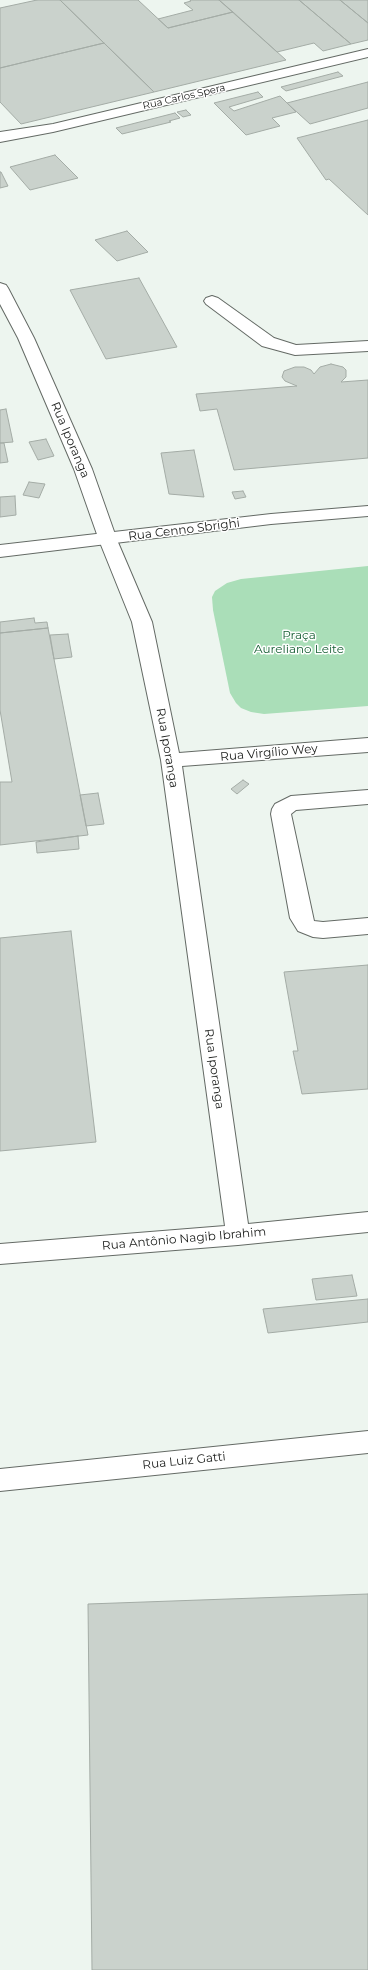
<!DOCTYPE html>
<meta charset="utf-8">
<style>
body{margin:0}
canvas{display:block;background:#edf5ef}
</style>
<canvas width="368" height="1970"></canvas>
<script>
const c = document.querySelector('canvas').getContext('2d');
c.lineJoin = 'round';
function fillPath(path, color) {
  c.fillStyle = color;
  c.fill(path, 'evenodd');
}
function shape(rows) {
  const path = new Path2D();
  for (const r of rows) {
    path.moveTo(r[0], r[1]);
    for (let i = 2; i < r.length; i += 2) path.lineTo(r[i], r[i + 1]);
  }
  return path;
}
function trace(path, color, width, dash) {
  c.strokeStyle = color;
  c.lineWidth = width;
  c.lineCap = dash ? 'butt' : 'round';
  c.setLineDash(dash || []);
  c.stroke(path);
}
function write(font, color, halo, rows, align = 'center') {
  c.font = font + ' Montserrat,sans-serif';
  c.lineWidth = 3;
  c.setLineDash([]);
  c.textBaseline = 'middle';
  c.strokeStyle = halo;
  c.fillStyle = color;
  for (const [text, x, y, turn = 0] of rows) {
    c.save();
    c.translate(x, y);
    c.rotate((+turn || 0) * Math.PI / 180);
    c.textAlign = isNaN(turn) ? turn : align;
    if (halo) c.strokeText(text, 0, 0);
    c.fillText(text, 0, 0);
    c.restore();
  }
}
const green = shape([
 [368,566,368,706,264,714,251,712,241,708,236,703,230,693,213,610,212,597,215,591,227,583,241,579]
]);
const building = shape([
 [37,0,60,0,104,43,0,68,0,8,37,0],
 [60,0,138,0,168,28,233,12,286,60,154,92,60,0],
 [190,0,219,0,233,12,168,28,158,19,193,10,184,3,191,1,190,0],
 [219,0,299,0,351,44,323,51,314,43,277,52,219,0],
 [299,0,340,0,368,23,368,40,351,44,299,0],
 [340,0,368,0,368,23,340,0],
 [104,43,154,92,21,124,0,102,0,68,104,43],
 [338,72,343,76,286,91,281,87,338,72],
 [368,82,368,108,310,124,287,103,368,82],
 [258,92,263,97,229,107,234,111,280,96,296,112,272,118,280,126,246,135,214,103,258,92],
 [186,110,191,115,183,117,177,112,186,110],
 [175,113,180,118,169,121,171,122,122,134,116,128,175,113],
 [368,120,368,215,329,179,326,180,297,138,368,120],
 [55,155,78,178,30,190,10,167,55,155],
 [0,172,1,172,8,186,0,188,0,172],
 [127,231,148,252,117,261,95,240,127,231],
 [139,278,177,347,106,359,70,290,139,278],
 [331,364,343,367,346,370,346,377,341,382,368,380,368,458,234,470,217,409,200,411,196,394,297,386,285,381,282,377,284,371,295,367,304,367,311,370,314,374,320,367,331,364],
 [6,409,13,442,0,443,0,410,6,409],
 [46,439,54,456,38,460,29,442,46,439],
 [0,443,4,443,8,462,0,463,0,443],
 [194,450,204,497,169,494,161,453,194,450],
 [29,482,45,484,39,498,23,495,29,482],
 [243,491,246,497,235,499,232,492,243,491],
 [15,496,16,515,0,517,0,497,15,496],
 [34,618,35,623,47,622,48,628,0,633,0,622,34,618],
 [48,628,88,835,0,845,0,782,12,782,0,710,0,633,48,628],
 [68,634,72,657,54,659,50,635,68,634],
 [243,780,249,784,237,794,231,789,243,780],
 [98,793,104,824,86,826,80,795,98,793],
 [78,836,79,849,37,853,36,842,78,836],
 [71,931,96,1142,0,1151,0,938,71,931],
 [368,965,368,1089,302,1094,293,1051,298,1051,284,972,368,965],
 [352,1275,357,1296,316,1300,312,1279,352,1275],
 [368,1299,368,1322,268,1333,263,1309,368,1299],
 [368,1594,368,1970,92,1970,88,1604,368,1594]
]);
const service = shape([
 [212,296,218,298,274,338,296,345,368,341,368,351,295,355,262,346,206,304,204,301,206,298,212,296],
 [368,790,368,804,296,810,291,814,314,921,323,922,368,918,368,934,323,938,313,937,298,931,290,918,271,814,272,809,275,804,291,796,368,790]
]);
const minor = shape([
 [368,49,368,57,53,132,0,142,0,132,53,124,368,49],
 [0,283,6,285,8,288,34,338,92,469,117,540,152,622,179,753,368,738,368,752,182,766,248,1224,368,1212,368,1232,238,1245,0,1264,0,1244,225,1226,161,760,132,622,99,540,74,469,18,338,0,304,0,283]
]);
const tertiary = shape([
 [368,506,368,516,271,524,0,557,0,545,271,514,368,506],
 [368,1431,368,1453,0,1491,0,1469,368,1431]
]);
const farStreetnames = [
 ["Rua Carlos Spera",184,97,-13]
];
const streetNames = [
 ["Rua Iporanga",70,440,67],
 ["Rua Cenno Sbrighi",184,530,-7],
 ["Rua Iporanga",167,748,80],
 ["Rua Virgílio Wey",269,753,-5],
 ["Rua Iporanga",214,1069,82],
 ["Rua Antônio Nagib Ibrahim",184,1239,-5],
 ["Rua Luiz Gatti",184,1461,-6]
];
const parkNames = [
 ["Praça",299,635],
 ["Aureliano Leite",299,649]
];
fillPath(green, '#aadeb8');
fillPath(building, '#cad2cc');
trace(building, '#a4aca6', 1);
trace(service, '#646a65', 2);
trace(minor, '#646a65', 2);
trace(tertiary, '#646a65', 2);
fillPath(service, '#fff');
fillPath(minor, '#fff');
fillPath(tertiary, '#fff');
write('10px', '#191b19', '#fff', farStreetnames);
write('12px', '#191b19', '#fff', streetNames);
write('12px', '#196036', '#fff', parkNames);
</script>
